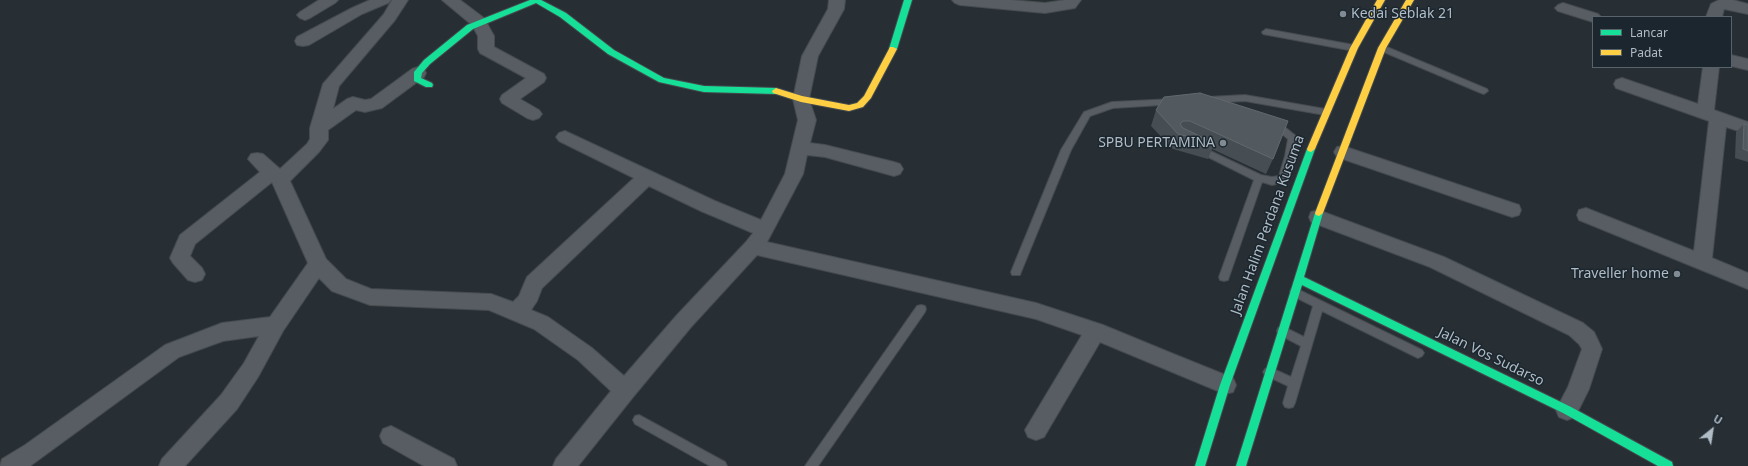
<!DOCTYPE html>
<style>
body{margin:0}
#map{position:relative;width:1748px;height:466px;overflow:hidden;background:#272f34;font-family:"Noto Sans",sans-serif}
canvas{display:block}
.legend{position:absolute;left:1592px;top:16px;width:140px;height:52px;box-sizing:border-box;background:#1b262e;border:1px solid #57626b;margin:0;padding:5px 7px;list-style:none;font-size:12px;color:#b0bcc6}
.legend li{display:flex;align-items:center;gap:8px;height:20px}
.legend b{width:20px;border:1px solid #57626b}
.north{position:absolute;left:1692px;top:410px;width:40px;height:40px;-webkit-text-stroke:3px #1b262e;paint-order:stroke;rotate:30deg;font-size:11px;font-weight:700;line-height:16px;text-align:center;color:#b0bcc6}
.north::after{content:'';display:block;margin:auto;width:14px;height:18px;background:#b0bcc6;clip-path:polygon(50% 0,100% 100%,50% 72%,0 100%)}
</style>
<div id="map">
<canvas width="1748" height="466"></canvas>
<ul class="legend">
<li><b style="height:5px;background:#16e098"></b>Lancar</li>
<li><b style="height:5px;background:#ffcf43"></b>Padat</li>
</ul>
<div class="north">U</div>
</div>
<script>
const c = document.querySelector('canvas').getContext('2d');
c.lineJoin = 'round';
function shape(rows) {
  const path = new Path2D();
  for (const r of rows) {
    path.moveTo(r[0], r[1]);
    for (let i = 2; i < r.length; i += 2) path.lineTo(r[i], r[i + 1]);
  }
  return path;
}
function trace(path, color, width, dash) {
  c.strokeStyle = color;
  c.lineWidth = width;
  c.lineCap = dash ? 'butt' : 'round';
  c.setLineDash(dash || []);
  c.stroke(path);
}
function fillPath(path, color) {
  c.fillStyle = color;
  c.fill(path, 'evenodd');
}
function write(font, color, halo, rows, align = 'center') {
  c.font = font + ' "Noto Sans",sans-serif';
  c.lineWidth = 3;
  c.setLineDash([]);
  c.textBaseline = 'middle';
  c.strokeStyle = halo;
  c.fillStyle = color;
  for (const [text, x, y, turn = 0] of rows) {
    c.save();
    c.translate(x, y);
    c.rotate((+turn || 0) * Math.PI / 180);
    c.textAlign = isNaN(turn) ? turn : align;
    if (halo) c.strokeText(text, 0, 0);
    c.fillText(text, 0, 0);
    c.restore();
  }
}
const lane = shape([
 [1266,29,1354,45,1358,48,1354,51,1263,34,1262,32,1266,29],
 [1382,45,1487,89,1488,91,1484,94,1481,93,1379,50,1378,48,1382,45],
 [1245,95,1325,109,1329,112,1325,115,1245,101,1208,103,1204,100,1208,97,1245,95],
 [1174,99,1178,102,1177,104,1113,108,1090,116,1071,150,1021,272,1020,275,1012,275,1011,272,1061,150,1084,112,1112,102,1174,99],
 [1272,121,1282,125,1296,136,1298,138,1295,156,1286,182,1272,185,1262,182,1229,277,1228,280,1224,281,1220,280,1219,277,1254,180,1196,151,1194,149,1199,146,1202,147,1261,175,1272,177,1279,176,1285,156,1288,139,1276,129,1269,126,1267,124,1272,121],
 [1295,288,1422,350,1424,353,1422,356,1418,358,1414,356,1322,311,1295,403,1293,407,1289,408,1285,407,1283,403,1288,386,1265,375,1263,372,1265,369,1269,367,1291,377,1301,346,1278,334,1277,331,1278,328,1282,326,1304,337,1313,306,1291,295,1290,292,1291,289,1295,288],
 [921,305,925,306,926,309,925,312,818,466,805,466,917,306,921,305],
 [639,415,725,462,727,466,710,466,635,424,633,420,635,416,639,415]
]);
const street = shape([
 [319,0,338,0,335,3,310,18,305,20,300,18,297,15,300,12,319,0],
 [370,0,391,0,388,3,362,14,309,45,303,46,297,45,295,41,297,37,352,8,370,0],
 [392,0,408,0,395,20,339,86,333,109,347,99,353,97,365,100,371,99,412,69,418,67,424,69,426,73,424,77,382,108,365,112,356,110,328,130,328,140,319,152,290,181,326,259,346,279,371,289,491,294,513,302,519,296,527,277,634,178,559,141,556,137,559,133,565,131,715,201,761,220,785,174,798,120,793,99,802,56,828,9,829,0,845,0,844,9,818,56,809,99,816,120,810,143,825,145,894,162,900,164,903,169,900,174,894,176,825,157,807,155,803,174,767,242,1036,303,1103,325,1171,353,1233,378,1236,385,1233,392,1225,394,1100,342,1044,437,1036,440,1028,437,1025,430,1082,335,1036,319,757,255,691,327,633,397,578,466,553,466,556,459,611,391,578,360,534,329,489,310,370,305,332,291,319,278,283,331,258,377,237,409,185,466,159,466,162,459,221,395,244,363,259,336,223,341,179,357,30,466,0,466,2,459,25,445,165,345,222,323,270,317,308,263,272,182,195,244,190,256,202,268,205,274,202,280,195,282,188,280,173,263,170,258,180,235,260,172,248,159,251,154,257,153,263,154,280,169,307,144,310,139,310,128,323,84,384,14,392,0],
 [649,186,701,211,753,233,746,242,677,315,624,376,592,348,548,317,531,310,537,301,542,288,649,186],
 [442,0,460,0,484,18,494,36,494,47,544,74,546,78,544,82,520,99,539,110,542,114,539,118,533,120,527,118,502,103,500,99,502,95,526,78,480,53,478,49,478,36,472,25,442,0],
 [952,0,1011,0,1045,3,1065,0,1081,0,1075,8,1045,13,960,5,955,3,952,0],
 [1733,0,1748,4,1748,14,1724,9,1722,17,1706,17,1711,4,1719,0,1733,0],
 [1563,3,1598,14,1601,17,1593,17,1593,22,1558,11,1555,8,1558,5,1563,3],
 [1731,55,1748,59,1748,70,1731,66,1731,55],
 [1703,67,1719,67,1714,110,1748,122,1748,134,1726,127,1712,258,1748,273,1748,289,1579,220,1577,215,1579,210,1586,208,1694,251,1709,121,1616,88,1614,84,1616,80,1622,78,1698,104,1703,67],
 [1343,146,1519,205,1521,210,1519,215,1512,217,1337,157,1334,152,1337,147,1343,146],
 [1318,210,1444,257,1583,323,1594,332,1602,349,1589,389,1575,417,1567,420,1559,417,1556,410,1568,387,1582,349,1579,344,1569,335,1430,267,1311,222,1309,217,1311,212,1318,210],
 [391,426,454,459,457,466,424,466,383,443,380,436,383,429,391,426]
]);
const fast = shape([
 [530,0,541,0,566,13,614,50,664,78,704,86,776,88,780,91,776,94,704,92,659,82,608,54,560,17,536,3,473,29,430,64,422,73,421,78,432,83,433,85,432,87,426,87,414,81,414,72,424,60,467,25,530,0],
 [904,0,912,0,897,49,893,51,889,49,904,0],
 [1311,146,1315,149,1230,385,1205,466,1195,466,1220,385,1307,149,1311,146],
 [1319,210,1323,213,1304,277,1571,407,1672,462,1673,466,1658,466,1563,413,1302,285,1246,466,1236,466,1315,213,1319,210]
]);
const slow = shape([
 [1377,0,1385,0,1358,48,1315,149,1311,152,1308,151,1307,149,1350,48,1377,0],
 [1406,0,1414,0,1386,48,1323,213,1319,216,1316,215,1315,213,1378,48,1406,0],
 [890,47,893,47,897,49,871,98,863,107,849,111,801,102,773,93,772,91,776,88,802,96,849,105,857,103,864,96,890,47]
]);
const wall = shape([
 [1200,93,1273,159,1266,174,1212,149,1208,159,1173,149,1151,126,1156,110],
 [1744,124,1748,125,1748,162,1735,158,1736,132]
]);
const building = shape([
 [1200,93,1288,121,1273,159,1190,121,1183,121,1180,124,1183,128,1214,143,1178,134,1156,110,1164,97,1200,93],
 [1744,124,1748,125,1748,151,1743,149,1744,124]
]);
const markers = [
 [1343,14,4,"#808b93"],
 [1223,143,4,"#808b93"],
 [1677,274,4,"#808b93"]
];
const poiNames = [
 ["Kedai Seblak 21",1351,14,"left"],
 ["SPBU PERTAMINA",1215,143],
 ["Traveller home",1669,274]
];
const streetNames = [
 ["Jalan Halim Perdana Kusuma",1268,225,-70],
 ["Jalan Vos Sudarso",1491,357,26]
];
trace(lane, '#454b4f', 2);
trace(street, '#454b4f', 2);
trace(fast, '#454b4f', 2);
trace(slow, '#454b4f', 2);
fillPath(lane, '#575d62');
fillPath(street, '#575d62');
fillPath(fast, '#16e098');
fillPath(slow, '#ffcf43');
fillPath(wall, '#474e53');
fillPath(building, '#525a5f');
trace(building, '#61696f', 1);
for (const [x, y, r, color] of markers) {
  const dot = new Path2D();
  dot.arc(x, y, r, 0, 2 * Math.PI);
  c.fillStyle = color;
  c.fill(dot);
  trace(dot, '#1b262e', 1.5);
}
write('14px', '#b0bcc6', '#1b262e', poiNames, 'right');
write('14px', '#b0bcc6', '#1b262e', streetNames);
</script>
